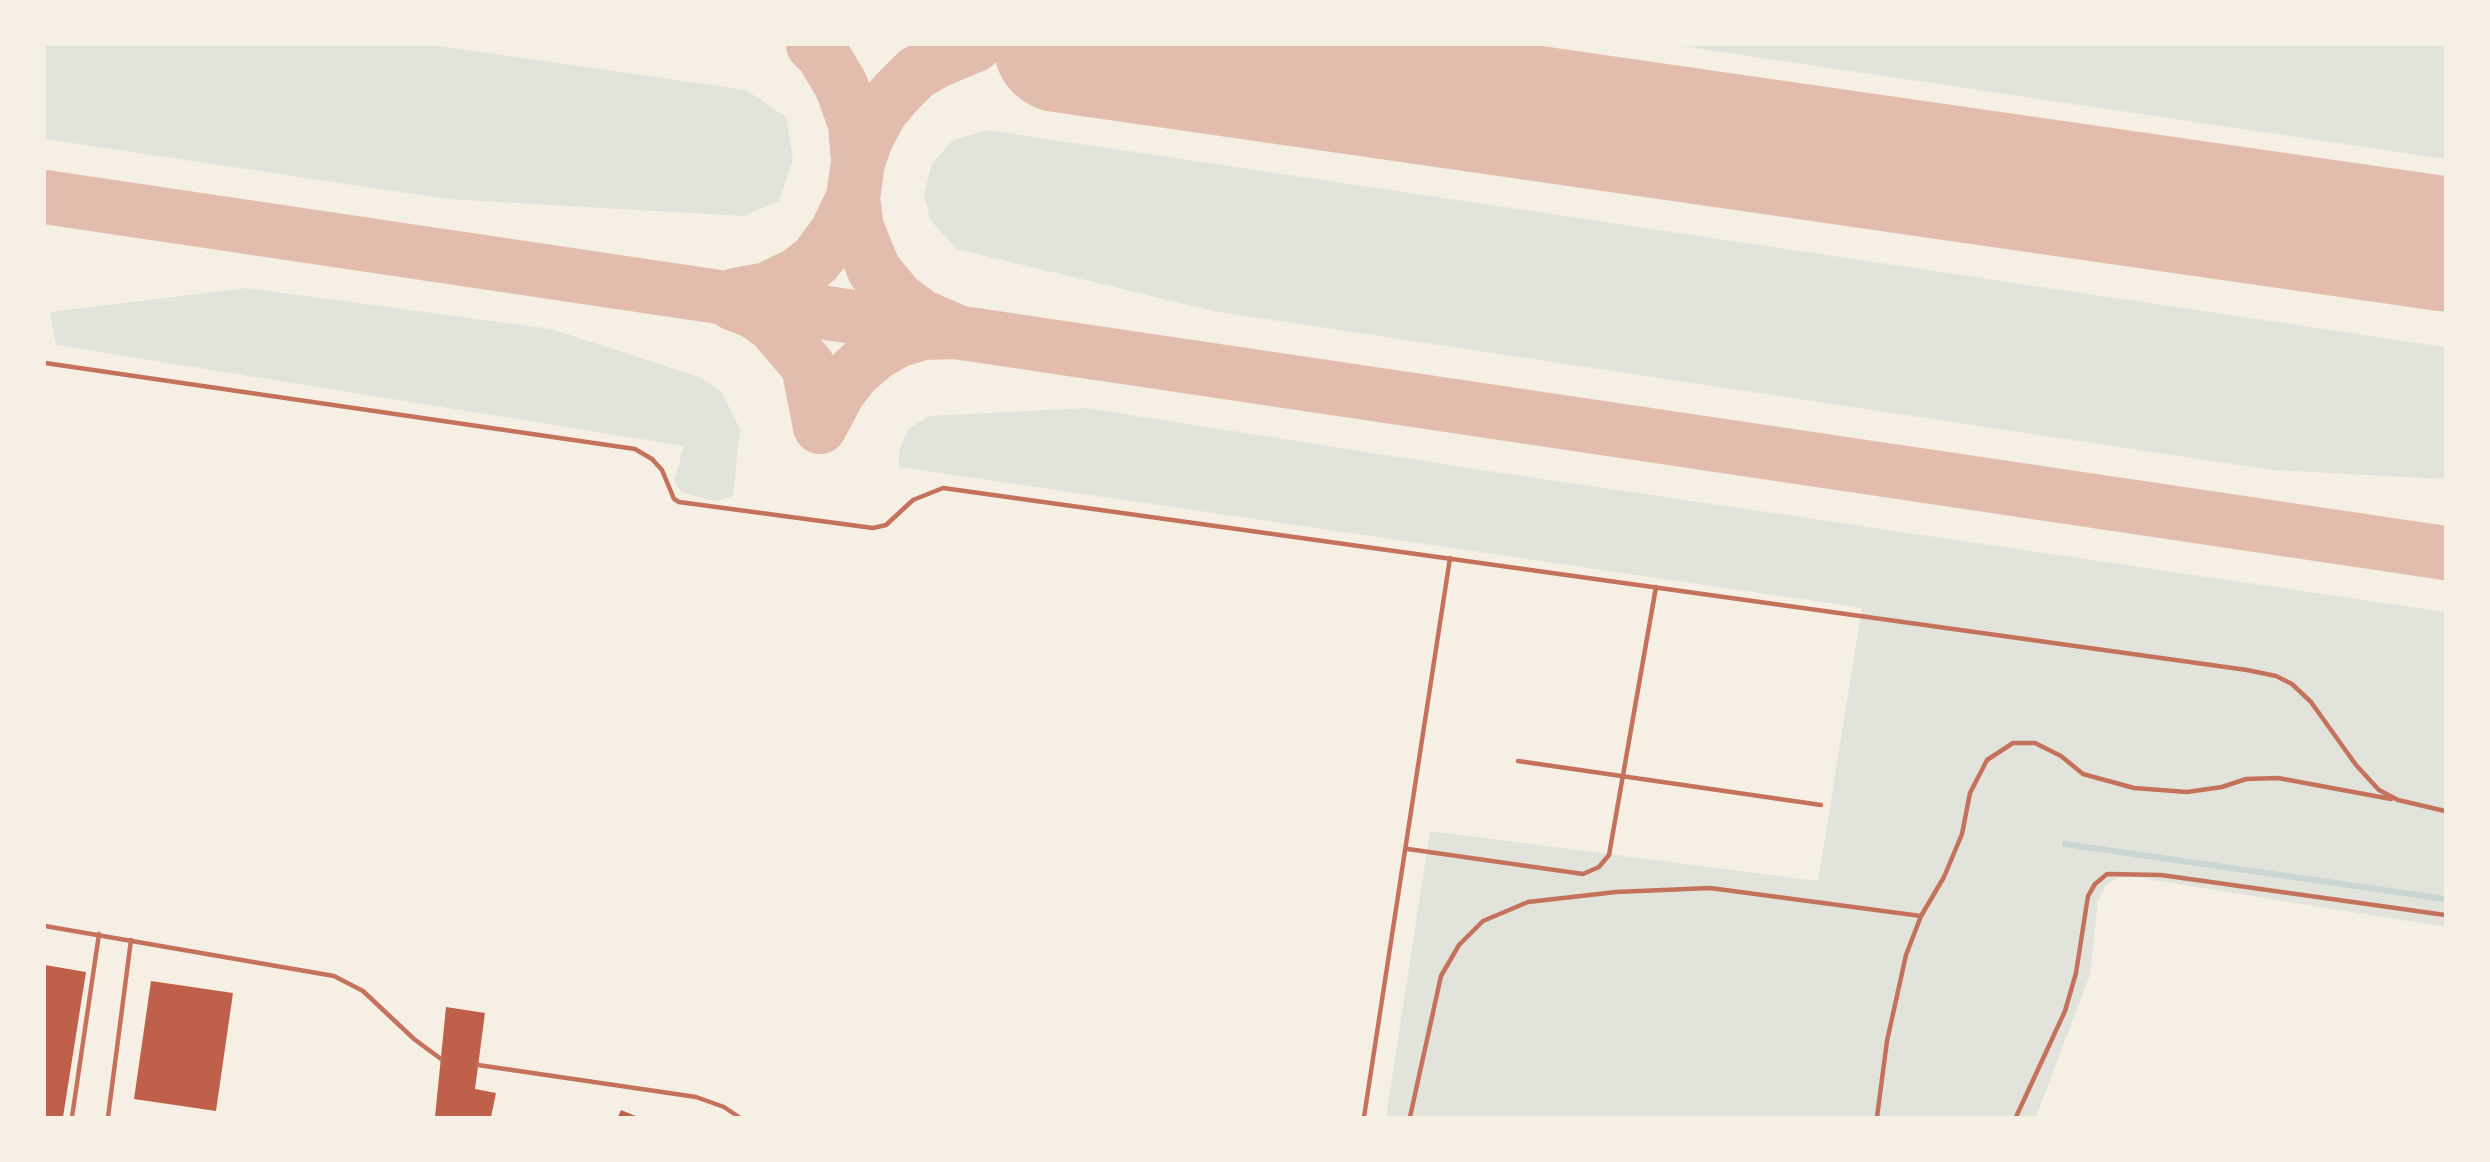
<!DOCTYPE html>
<style>
body{margin:0}
#map{position:relative;width:2490px;height:1162px;overflow:hidden;background:#f6efe4;font-family:"Roboto Condensed",sans-serif}
canvas{display:block}
.frame{position:absolute;inset:0;border:46px solid #f6efe4;pointer-events:none}
</style>
<div id="map">
<canvas width="2490" height="1162"></canvas>
<div class="frame"></div>
</div>
<script>
const c = document.querySelector('canvas').getContext('2d');
c.lineJoin = 'round';
function fillPath(path, color) {
  c.fillStyle = color;
  c.fill(path, 'evenodd');
}
function shape(rows) {
  const path = new Path2D();
  for (const r of rows) {
    path.moveTo(r[0], r[1]);
    for (let i = 2; i < r.length; i += 2) path.lineTo(r[i], r[i + 1]);
  }
  return path;
}
function trace(path, color, width, dash) {
  c.strokeStyle = color;
  c.lineWidth = width;
  c.lineCap = dash ? 'butt' : 'round';
  c.setLineDash(dash || []);
  c.stroke(path);
}
const green = shape([
 [45,45,432,45,746,90,786,117,793,159,779,201,743,216,446,199,45,139],
 [1674,45,2445,45,2445,159],
 [987,130,2445,347,2445,479,2272,470,1213,311,957,249,930,220,924,193,932,164,953,140],
 [247,288,551,329,699,377,721,391,740,429,733,496,715,501,682,493,674,481,684,446,56,345,50,312],
 [1086,408,1475,469,2445,612,2445,927,2134,877,2118,878,2106,885,2098,901,2090,975,2036,1117,1386,1117,1430,831,1818,881,1862,608,899,467,899,451,908,429,929,416]
]);
const stream = shape([
 [2065,844,2445,899]
]);
const taxiway = shape([
 [858,162,867,137,881,111,897,92,916,73,937,61,975,45],
 [45,197,2445,553],
 [735,295,767,289,798,274,816,260,836,233,853,198,858,162,855,124,841,85,823,55,813,45],
 [734,304,755,312,774,326,808,366,820,427,839,391,855,371,876,353,897,341,923,333,958,332,921,316,897,298,874,270,857,228,853,198]
]);
const runway = shape([
 [1061,45,2445,244]
]);
const building = shape([
 [45,965,86,972,63,1117,45,1117],
 [151,981,233,993,216,1111,134,1099],
 [446,1007,485,1013,475,1089,496,1093,491,1117,435,1117],
 [621,1110,638,1117,618,1117]
]);
const service = shape([
 [45,363,635,449,652,459,662,470,674,499,679,502,873,528,886,525,913,500,943,488,2247,670,2276,676,2292,684,2311,702,2356,765,2379,790,2398,800,2445,811],
 [1518,761,1821,805],
 [1408,849,1583,874,1599,867,1609,855,1656,587],
 [45,926,334,976,363,991,414,1039,441,1059],
 [478,1065,696,1097,724,1107,739,1117],
 [72,1117,99,934],
 [108,1117,131,940],
 [1364,1117,1450,558],
 [1410,1117,1441,976,1459,945,1483,921,1528,902,1616,892,1710,888,1921,916],
 [1877,1117,1887,1041,1906,955,1921,916,1944,877,1962,834,1970,793,1987,760,2013,743,2035,743,2061,756,2083,774,2134,788,2187,792,2222,787,2246,779,2278,778,2391,799],
 [2016,1117,2065,1011,2076,973,2088,896,2095,884,2107,874,2161,875,2445,915]
]);
fillPath(green, '#e2e4dc');
trace(stream, '#c9d6d2', 6);
trace(taxiway, '#e2bdae', 54);
trace(runway, '#e2bdae', 135);
fillPath(building, '#bf614a');
trace(service, '#c5725c', 4.5);
</script>
